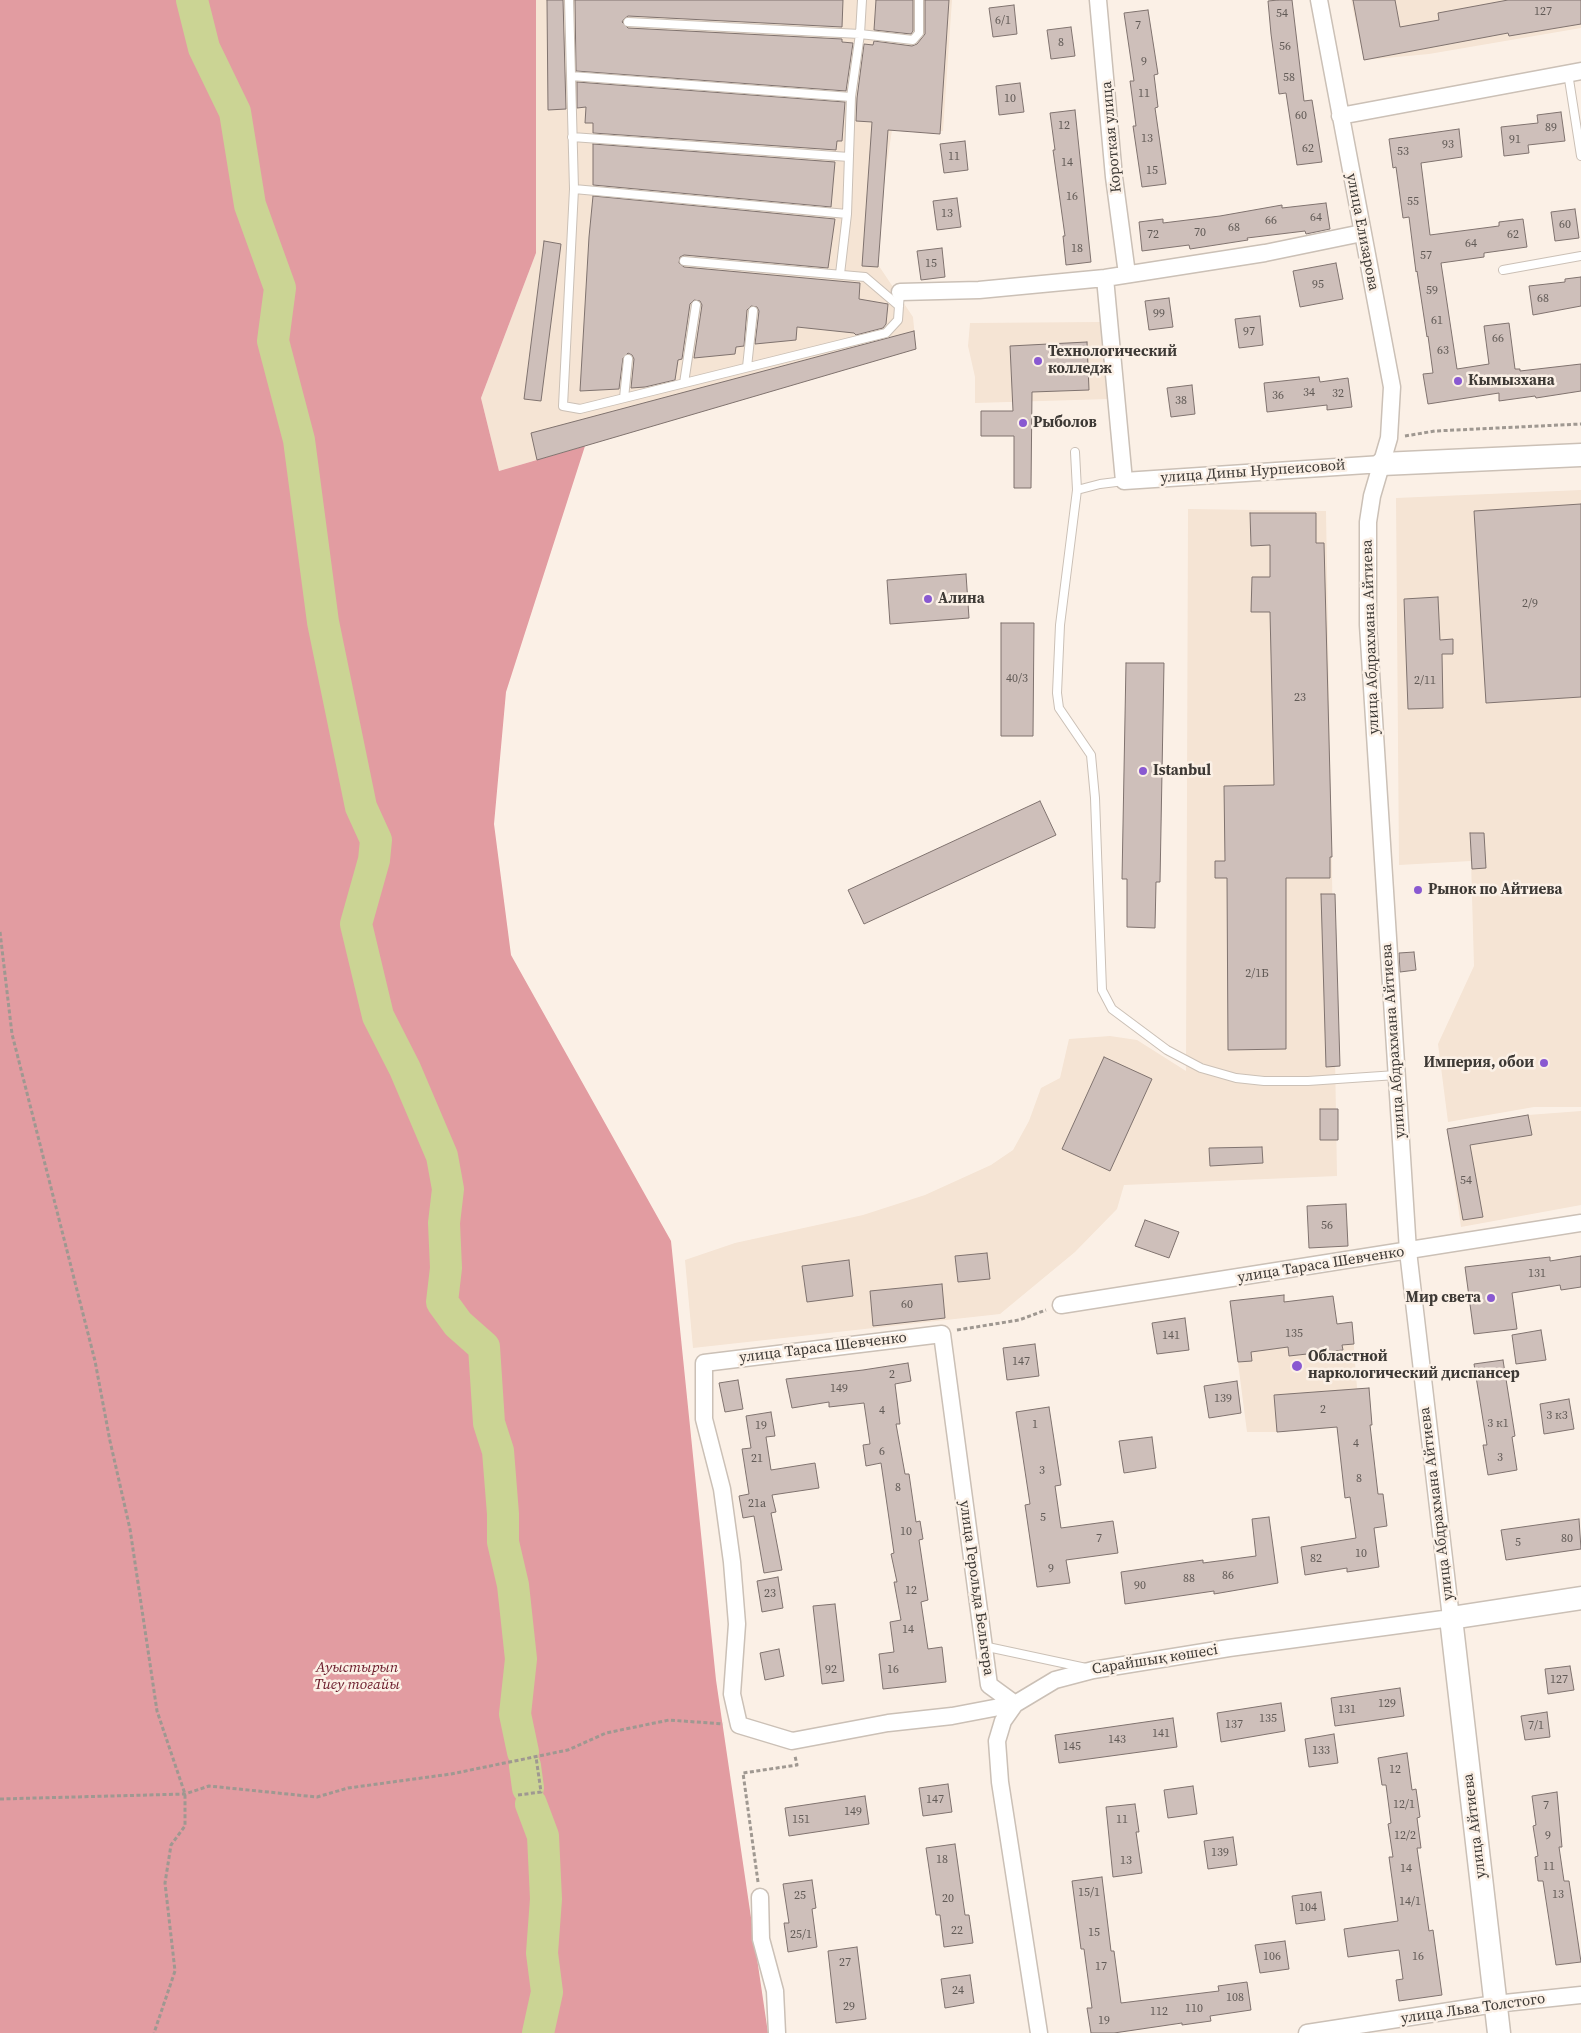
<!DOCTYPE html>
<meta charset="utf-8">
<style>
body{margin:0}
canvas{display:block;background:#fbf0e6}
</style>
<canvas width="1581" height="2033"></canvas>
<script>
const c = document.querySelector('canvas').getContext('2d');
c.lineJoin = 'round';
function fillPath(path, color) {
  c.fillStyle = color;
  c.fill(path, 'evenodd');
}
function shape(rows) {
  const path = new Path2D();
  for (const r of rows) {
    path.moveTo(r[0], r[1]);
    for (let i = 2; i < r.length; i += 2) path.lineTo(r[i], r[i + 1]);
  }
  return path;
}
function trace(path, color, width, dash) {
  c.strokeStyle = color;
  c.lineWidth = width;
  c.lineCap = dash ? 'butt' : 'round';
  c.setLineDash(dash || []);
  c.stroke(path);
}
function write(font, color, halo, rows, align = 'center') {
  c.font = font + ' "Source Serif 4",serif';
  c.lineWidth = 5;
  c.setLineDash([]);
  c.textBaseline = 'middle';
  c.strokeStyle = halo;
  c.fillStyle = color;
  for (const [text, x, y, turn = 0] of rows) {
    c.save();
    c.translate(x, y);
    c.rotate((+turn || 0) * Math.PI / 180);
    c.textAlign = isNaN(turn) ? turn : align;
    if (halo) c.strokeText(text, 0, 0);
    c.fillText(text, 0, 0);
    c.restore();
  }
}
const built = shape([
 [536,0,952,0,943,131,892,130,873,257,913,317,916,349,499,471,481,398,536,253],
 [1351,0,1581,0,1581,28,1429,54,1364,60],
 [1101,322,1109,399,975,403,975,377,968,346,970,323],
 [1581,490,1581,1107,1534,1107,1448,1122,1438,1044,1474,966,1471,861,1399,865,1396,498],
 [1188,509,1326,511,1337,1176,1124,1185,1117,1209,1075,1252,1000,1314,693,1348,685,1260,735,1243,863,1215,925,1195,991,1165,1013,1150,1029,1121,1041,1088,1060,1078,1069,1039,1110,1036,1137,1040,1186,1071],
 [1581,1111,1581,1205,1461,1227,1447,1129,1528,1115],
 [1284,1295,1285,1302,1333,1296,1337,1324,1352,1322,1357,1388,1369,1388,1372,1425,1277,1432,1247,1432,1230,1301]
]);
const forest = shape([
 [0,0,536,0,536,253,481,398,499,471,585,446,506,692,494,824,511,955,671,1241,716,1680,768,2033,0,2033]
]);
const river = shape([
 [192,0,204,48,235,112,250,205,280,288,273,341,299,440,323,622,361,807,376,840,374,860,356,924,378,1016,405,1069,442,1156,448,1189,444,1223,446,1268,442,1302,458,1324,484,1347,489,1423,498,1451,503,1514,503,1542,513,1585,521,1659,515,1714,523,1752],
 [525,1766,528,1788],
 [531,1804,543,1836,546,1899,542,1953,547,1992,538,2033]
]);
const building = shape([
 [547,0,563,0,566,109,548,110,547,0],
 [575,0,843,0,842,27,628,16,624,19,622,22,628,28,842,39,842,42,853,43,846,91,576,71,575,0],
 [876,0,913,0,913,31,911,34,874,30,876,0],
 [925,0,949,0,940,134,888,130,878,267,862,266,872,122,856,121,857,98,864,44,873,45,874,41,912,46,917,44,925,34,925,0],
 [1278,0,1292,0,1304,101,1312,100,1322,162,1297,165,1286,93,1279,94,1271,34,1268,1,1278,0],
 [1353,0,1395,0,1400,27,1439,20,1438,13,1508,0,1581,0,1581,24,1509,36,1508,33,1364,60,1353,0],
 [1014,5,1017,34,993,37,989,8,1014,5],
 [1148,10,1158,74,1154,75,1158,107,1155,108,1166,184,1142,187,1133,126,1136,126,1130,81,1134,81,1124,13,1148,10],
 [1071,27,1075,56,1051,59,1047,30,1071,27],
 [577,82,845,102,842,141,837,141,836,150,593,133,593,123,585,123,586,107,577,108,577,82],
 [1020,83,1024,112,999,115,996,86,1020,83],
 [1075,110,1091,262,1066,265,1063,236,1065,236,1053,150,1055,150,1050,113,1075,110],
 [1561,112,1565,141,1528,145,1529,153,1504,156,1501,127,1538,123,1537,115,1561,112],
 [1459,129,1462,157,1421,163,1430,235,1499,226,1499,222,1523,219,1527,247,1484,253,1484,257,1441,263,1457,369,1489,364,1484,326,1509,323,1515,369,1520,369,1520,371,1581,364,1581,391,1536,398,1535,396,1499,401,1499,393,1428,404,1423,374,1433,373,1428,336,1427,337,1417,271,1416,272,1409,217,1403,218,1396,167,1393,168,1389,139,1459,129],
 [965,141,968,170,944,173,940,144,965,141],
 [593,144,835,162,831,207,593,185,593,144],
 [593,196,835,219,828,268,684,255,680,257,679,263,684,267,860,283,859,299,888,304,886,324,883,328,856,335,854,333,797,327,796,340,755,344,759,311,757,307,751,306,747,310,744,346,736,347,735,354,694,358,702,305,700,301,694,300,690,304,682,359,678,360,675,380,645,387,631,388,634,359,632,355,628,353,623,358,619,389,580,391,589,237,593,196],
 [957,198,961,227,937,230,933,201,957,198],
 [1326,203,1330,229,1306,234,1305,231,1247,238,1248,240,1190,249,1189,245,1142,251,1139,222,1163,219,1163,223,1220,216,1282,205,1282,208,1326,203],
 [1575,209,1579,238,1555,241,1551,212,1575,209],
 [544,241,561,244,541,401,524,399,544,241],
 [942,248,945,277,921,280,917,251,942,248],
 [1336,263,1343,299,1300,307,1293,271,1336,263],
 [1581,277,1581,306,1533,315,1529,286,1565,282,1565,279,1581,277],
 [1169,298,1173,327,1149,330,1145,301,1169,298],
 [1260,316,1263,345,1239,348,1235,319,1260,316],
 [914,331,916,349,537,460,531,433,914,331],
 [1087,342,1089,390,1032,392,1031,488,1014,488,1014,436,981,436,981,411,1013,411,1010,346,1087,342],
 [1319,377,1320,382,1348,378,1352,407,1327,410,1327,405,1267,412,1264,383,1319,377],
 [1192,385,1195,414,1171,417,1167,388,1192,385],
 [1581,504,1581,697,1486,703,1474,511,1581,504],
 [1250,513,1316,513,1316,543,1324,543,1332,857,1330,857,1330,878,1286,878,1286,1049,1228,1050,1227,878,1215,878,1215,861,1225,861,1224,786,1274,785,1270,612,1251,612,1252,577,1270,577,1270,545,1251,546,1250,513],
 [966,574,969,618,890,624,887,580,966,574],
 [1438,597,1440,640,1453,639,1453,654,1442,654,1443,708,1408,709,1404,599,1438,597],
 [1001,623,1034,623,1033,736,1001,736,1001,623],
 [1126,663,1164,663,1160,882,1156,882,1155,928,1127,927,1127,879,1122,879,1126,663],
 [1040,801,1056,835,864,924,848,890,1040,801],
 [1470,833,1484,833,1486,868,1472,869,1470,833],
 [1321,894,1335,894,1340,1066,1326,1067,1321,894],
 [1414,952,1416,970,1400,972,1399,953,1414,952],
 [1104,1057,1152,1079,1110,1171,1062,1149,1104,1057],
 [1320,1109,1338,1109,1338,1140,1320,1140,1320,1109],
 [1528,1115,1532,1135,1470,1145,1483,1217,1463,1220,1447,1129,1528,1115],
 [1262,1147,1263,1163,1210,1166,1209,1148,1262,1147],
 [1346,1204,1348,1246,1309,1248,1307,1206,1346,1204],
 [1145,1220,1179,1232,1169,1258,1135,1246,1145,1220],
 [987,1253,990,1279,958,1282,955,1256,987,1253],
 [1581,1256,1581,1287,1561,1290,1560,1285,1512,1293,1517,1329,1474,1334,1465,1267,1550,1257,1550,1261,1581,1256],
 [849,1260,853,1296,807,1302,802,1266,849,1260],
 [942,1284,945,1318,873,1326,870,1291,942,1284],
 [1284,1295,1284,1302,1333,1296,1337,1324,1352,1322,1354,1344,1342,1345,1343,1350,1289,1356,1288,1347,1251,1352,1252,1361,1238,1362,1230,1301,1284,1295],
 [1185,1318,1189,1350,1157,1354,1152,1323,1185,1318],
 [1541,1330,1546,1360,1516,1364,1512,1335,1541,1330],
 [1035,1344,1039,1376,1007,1380,1003,1348,1035,1344],
 [1503,1360,1515,1436,1512,1437,1517,1470,1488,1475,1483,1445,1487,1445,1474,1364,1503,1360],
 [908,1363,911,1381,895,1384,900,1424,896,1424,905,1474,909,1474,916,1522,920,1521,923,1539,919,1540,928,1600,921,1602,928,1649,942,1647,946,1682,883,1689,879,1654,894,1652,890,1622,901,1620,894,1582,897,1582,891,1554,894,1553,881,1463,866,1466,863,1445,870,1444,864,1403,829,1407,829,1402,792,1408,786,1379,863,1370,908,1363],
 [738,1380,743,1409,725,1412,719,1383,738,1380],
 [1237,1381,1241,1413,1209,1418,1204,1386,1237,1381],
 [1369,1388,1372,1425,1370,1425,1378,1494,1383,1494,1387,1526,1374,1528,1379,1567,1347,1572,1347,1568,1305,1575,1301,1547,1356,1538,1350,1497,1345,1498,1337,1427,1277,1432,1274,1395,1369,1388],
 [1569,1399,1574,1429,1544,1434,1540,1404,1569,1399],
 [1049,1407,1061,1485,1055,1486,1061,1528,1113,1521,1118,1553,1066,1560,1070,1583,1037,1587,1025,1505,1030,1504,1016,1412,1049,1407],
 [771,1412,775,1436,766,1437,771,1470,815,1463,819,1488,772,1495,776,1512,771,1513,782,1570,764,1573,754,1516,743,1518,739,1496,749,1494,742,1449,751,1448,746,1416,771,1412],
 [1152,1437,1156,1468,1124,1473,1119,1441,1152,1437],
 [1269,1517,1278,1583,1214,1594,1214,1591,1125,1604,1121,1572,1203,1560,1203,1563,1256,1556,1252,1519,1269,1517],
 [1579,1519,1581,1549,1506,1560,1501,1530,1579,1519],
 [778,1577,783,1608,762,1612,757,1581,778,1577],
 [835,1604,844,1681,822,1684,813,1606,835,1604],
 [779,1649,784,1676,765,1680,760,1653,779,1649],
 [1570,1666,1574,1690,1548,1694,1545,1669,1570,1666],
 [1400,1688,1404,1716,1335,1726,1331,1698,1400,1688],
 [1281,1703,1285,1731,1221,1742,1217,1713,1281,1703],
 [1547,1712,1550,1737,1525,1740,1521,1716,1547,1712],
 [1173,1718,1177,1747,1059,1763,1055,1735,1173,1718],
 [1334,1734,1338,1763,1309,1767,1305,1739,1334,1734],
 [1407,1753,1412,1790,1416,1789,1420,1817,1417,1818,1421,1848,1417,1848,1429,1931,1433,1930,1442,1995,1399,2001,1396,1980,1403,1979,1399,1950,1348,1957,1344,1929,1398,1921,1389,1857,1393,1857,1388,1824,1391,1823,1386,1785,1382,1785,1378,1758,1407,1753],
 [948,1784,952,1812,923,1816,919,1788,948,1784],
 [1193,1786,1197,1814,1168,1818,1164,1790,1193,1786],
 [1557,1792,1562,1847,1559,1847,1564,1881,1569,1881,1581,1962,1556,1965,1543,1881,1538,1881,1535,1857,1538,1856,1533,1826,1536,1825,1532,1796,1557,1792],
 [865,1796,869,1824,789,1836,785,1808,865,1796],
 [1135,1804,1139,1832,1136,1832,1142,1873,1113,1877,1106,1807,1135,1804],
 [1233,1837,1237,1865,1208,1869,1204,1841,1233,1837],
 [955,1844,965,1915,969,1915,973,1943,944,1947,940,1915,936,1915,926,1848,955,1844],
 [1102,1877,1111,1951,1114,1951,1121,2003,1219,1991,1218,1986,1247,1982,1251,2010,1210,2016,1211,2021,1182,2025,1182,2023,1114,2033,1091,2033,1087,2008,1092,2008,1084,1949,1081,1949,1072,1881,1102,1877],
 [812,1880,816,1908,812,1909,817,1947,788,1952,784,1923,789,1923,783,1884,812,1880],
 [1321,1892,1325,1920,1296,1924,1292,1896,1321,1892],
 [1285,1941,1289,1969,1260,1973,1255,1945,1285,1941],
 [857,1947,866,2019,836,2023,828,1951,857,1947],
 [970,1975,974,2003,945,2008,941,1979,970,1975]
]);
const path = shape([
 [1405,436,1435,431,1581,424],
 [0,932,12,1034,95,1361,110,1441,130,1529,157,1711,185,1794,185,1826,171,1845,165,1883,175,1971,154,2033],
 [957,1330,1019,1320,1046,1310],
 [518,1795,541,1792,536,1757],
 [0,1799,185,1794,209,1786,317,1797,348,1788,451,1774,568,1750,606,1733,669,1720,723,1724],
 [758,1882,743,1773,797,1765,795,1756]
]);
const lane = shape([
 [569,0,574,189,563,406,580,409,886,333,898,320,900,292],
 [628,22,860,34,913,40,919,33,919,0],
 [1568,73,1581,156],
 [571,76,851,97],
 [572,137,849,157],
 [574,189,847,214],
 [684,261,865,277,899,306],
 [1503,270,1581,256],
 [840,274,847,214,851,97,860,34,862,0],
 [747,367,753,311],
 [684,383,696,305],
 [624,398,628,359],
 [1075,452,1077,490,1060,625,1057,693,1059,708,1091,755,1095,798,1102,990,1112,1009,1167,1050,1201,1068,1236,1078,1264,1081,1308,1081,1396,1075],
 [1077,490,1100,484,1124,481],
 [983,1646,1086,1668]
]);
const street = shape([
 [1098,0,1114,177,1127,274],
 [1340,116,1581,71],
 [1105,278,1124,481,1382,464],
 [900,292,979,290,1105,278,1265,253,1362,233],
 [1061,1305,1581,1223],
 [1015,1704,989,1685,942,1334,704,1363,704,1419,722,1489,732,1562,737,1624,732,1694,739,1725,792,1741,888,1723,952,1716,1015,1704,1055,1680,1093,1670,1229,1648,1451,1618,1408,1251,1368,625,1368,522,1372,496,1389,438,1392,387,1319,0],
 [1015,1704,1003,1721,997,1741,1000,1782,1039,2033],
 [760,1897,761,1939,775,1991,777,2033],
 [1307,2033,1495,2004,1581,1995]
]);
const secondary = shape([
 [1382,464,1581,455],
 [1499,2033,1451,1618,1581,1598]
]);
const markers = [
 [1038,361,5,"#8959d1"],
 [1458,381,5,"#8959d1"],
 [1023,423,5,"#8959d1"],
 [928,599,5,"#8959d1"],
 [1143,771,5,"#8959d1"],
 [1418,890,5,"#8959d1"],
 [1544,1063,5,"#8959d1"],
 [1491,1298,5,"#8959d1"],
 [1297,1366,6,"#8959d1"]
];
const numberNames = [
 ["127",1543,12],
 ["54",1282,14],
 ["6/1",1003,21],
 ["7",1138,26],
 ["8",1061,43],
 ["56",1285,47],
 ["9",1144,62],
 ["58",1289,78],
 ["11",1144,94],
 ["10",1010,99],
 ["60",1301,116],
 ["12",1064,126],
 ["89",1551,128],
 ["13",1147,139],
 ["91",1515,140],
 ["93",1448,145],
 ["62",1308,149],
 ["53",1403,152],
 ["11",954,157],
 ["14",1067,163],
 ["15",1152,171],
 ["16",1072,197],
 ["55",1413,202],
 ["13",947,214],
 ["64",1316,218],
 ["66",1271,221],
 ["60",1565,225],
 ["68",1234,228],
 ["70",1200,233],
 ["72",1153,235],
 ["62",1513,235],
 ["64",1471,244],
 ["18",1077,249],
 ["57",1426,256],
 ["15",931,264],
 ["95",1318,285],
 ["59",1432,291],
 ["68",1543,299],
 ["99",1159,314],
 ["61",1437,321],
 ["97",1249,332],
 ["66",1498,339],
 ["63",1443,351],
 ["34",1309,393],
 ["32",1338,394],
 ["36",1278,396],
 ["38",1181,401],
 ["2/9",1530,604],
 ["40/3",1017,679],
 ["2/11",1425,681],
 ["23",1300,698],
 ["2/1Б",1257,974],
 ["54",1466,1181],
 ["56",1327,1226],
 ["131",1537,1274],
 ["60",907,1305],
 ["135",1294,1334],
 ["141",1171,1336],
 ["147",1021,1362],
 ["2",892,1375],
 ["149",839,1389],
 ["139",1223,1399],
 ["2",1323,1410],
 ["4",882,1411],
 ["3 к3",1557,1416],
 ["3 к1",1498,1424],
 ["1",1035,1425],
 ["19",761,1426],
 ["4",1356,1444],
 ["6",882,1452],
 ["3",1500,1458],
 ["21",757,1459],
 ["3",1042,1471],
 ["8",1359,1479],
 ["8",898,1488],
 ["21а",757,1504],
 ["5",1043,1518],
 ["10",906,1532],
 ["7",1099,1539],
 ["80",1567,1539],
 ["5",1518,1543],
 ["10",1361,1554],
 ["82",1316,1559],
 ["9",1051,1569],
 ["86",1228,1576],
 ["88",1189,1579],
 ["90",1140,1586],
 ["12",911,1591],
 ["23",770,1594],
 ["14",908,1630],
 ["92",831,1670],
 ["16",893,1670],
 ["127",1559,1680],
 ["129",1387,1704],
 ["131",1347,1710],
 ["135",1268,1719],
 ["137",1234,1725],
 ["7/1",1536,1726],
 ["141",1161,1734],
 ["143",1117,1740],
 ["145",1072,1747],
 ["133",1321,1751],
 ["12",1395,1770],
 ["147",935,1800],
 ["12/1",1404,1805],
 ["7",1546,1806],
 ["149",853,1812],
 ["151",801,1820],
 ["11",1122,1820],
 ["12/2",1405,1836],
 ["9",1548,1836],
 ["139",1220,1853],
 ["18",942,1860],
 ["13",1126,1861],
 ["11",1549,1867],
 ["14",1406,1869],
 ["15/1",1089,1893],
 ["13",1558,1895],
 ["25",800,1896],
 ["20",948,1899],
 ["14/1",1410,1902],
 ["104",1308,1908],
 ["22",957,1931],
 ["15",1094,1933],
 ["25/1",801,1935],
 ["106",1272,1957],
 ["16",1418,1957],
 ["27",845,1963],
 ["17",1101,1967],
 ["24",958,1991],
 ["108",1235,1998],
 ["29",849,2007],
 ["110",1194,2009],
 ["112",1159,2012],
 ["19",1104,2021]
];
const streetNames = [
 ["Короткая улица",1112,137,-95],
 ["улица Елизарова",1362,232,79],
 ["улица Дины Нурпеисовой",1253,472,-4],
 ["улица Абдрахмана Айтиева",1371,637,-92],
 ["улица Абдрахмана Айтиева",1394,1041,-94],
 ["улица Тараса Шевченко",1321,1265,-9],
 ["улица Тараса Шевченко",823,1348,-7],
 ["улица Абдрахмана Айтиева",1437,1504,-97],
 ["улица Герольда Бельгера",976,1588,82],
 ["Сарайшық көшесі",1155,1660,-9],
 ["улица Айтиева",1475,1826,-97],
 ["улица Льва Толстого",1473,2009,-8]
];
const poiNames = [
 ["Технологический",1048,352],
 ["колледж",1048,369],
 ["Кымызхана",1468,381],
 ["Рыболов",1033,423],
 ["Алина",938,599],
 ["Istanbul",1153,771],
 ["Рынок по Айтиева",1428,890],
 ["Империя, обои",1534,1063,"right"],
 ["Мир света",1481,1298,"right"],
 ["Областной",1308,1357],
 ["наркологический диспансер",1308,1374]
];
const parkNames = [
 ["Ауыстырып",357,1668],
 ["Тиеу тоғайы",357,1685]
];
fillPath(built, '#f5e4d4');
fillPath(forest, '#e29ca1');
trace(river, '#cbd494', 32);
fillPath(building, '#cebfba');
trace(building, '#80736f', 1);
trace(lane, '#cbc0b6', 10);
trace(street, '#cbc0b6', 19);
trace(secondary, '#cbc0b6', 25);
trace(path, '#9f9891', 3, [4, 2.5]);
trace(lane, '#fff', 8);
trace(street, '#fff', 16);
trace(secondary, '#fff', 22);
for (const [x, y, r, color] of markers) {
  const dot = new Path2D();
  dot.arc(x, y, r, 0, 2 * Math.PI);
  c.fillStyle = color;
  c.fill(dot);
  trace(dot, '#fbf0e6', 2);
}
write('12px', '#615a56', null, numberNames);
write('15px', '#3d3935', '#fbf0e6', streetNames);
write('bold 15px', '#3d3935', '#fbf0e6', poiNames, 'left');
write('italic 15px', '#691828', '#fbf0e6', parkNames);
</script>
